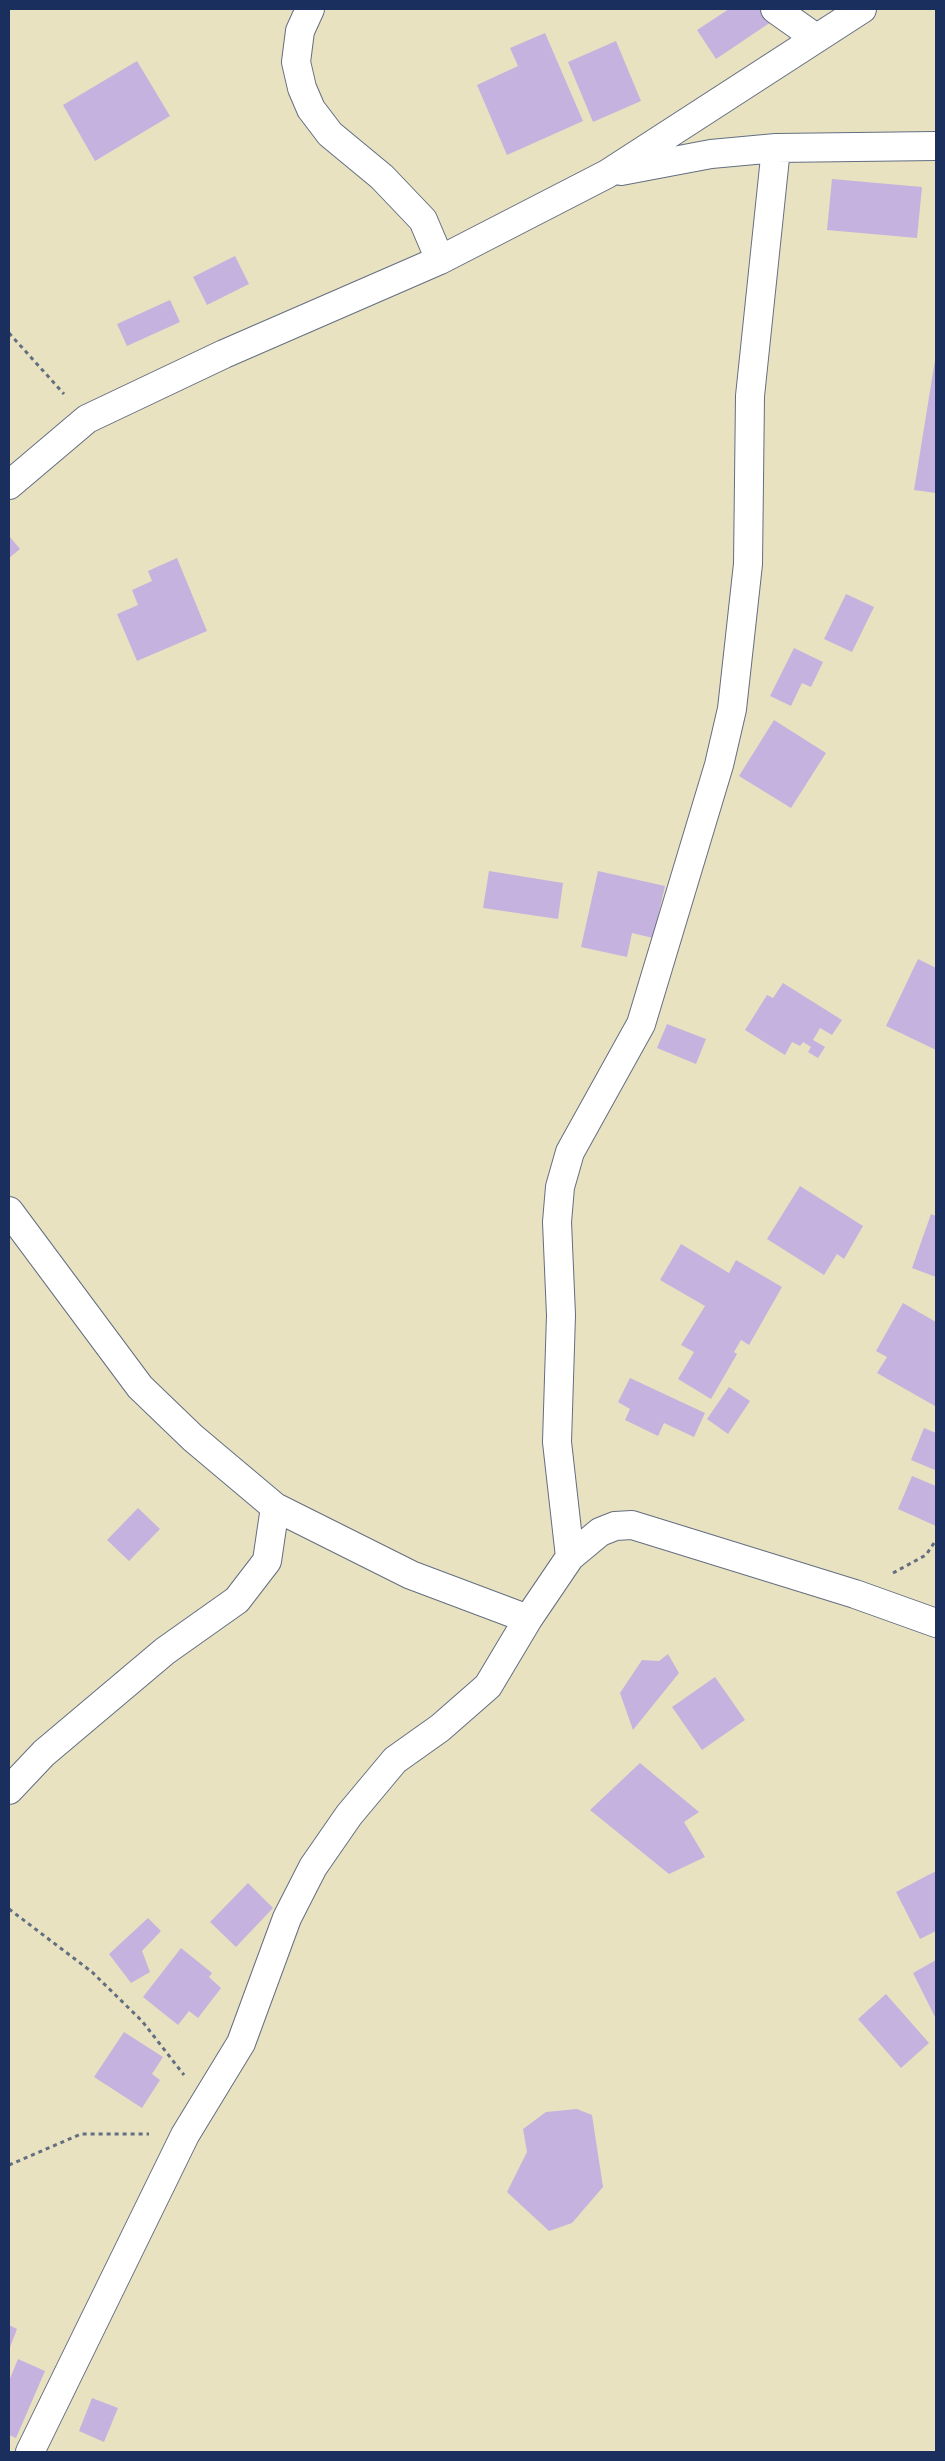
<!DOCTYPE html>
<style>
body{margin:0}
#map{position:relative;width:945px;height:2461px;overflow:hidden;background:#e9e2c1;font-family:"Playpen Sans",sans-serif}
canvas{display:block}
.frame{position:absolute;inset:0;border:10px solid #1b2f5e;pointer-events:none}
</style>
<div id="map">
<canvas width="945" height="2461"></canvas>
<div class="frame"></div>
</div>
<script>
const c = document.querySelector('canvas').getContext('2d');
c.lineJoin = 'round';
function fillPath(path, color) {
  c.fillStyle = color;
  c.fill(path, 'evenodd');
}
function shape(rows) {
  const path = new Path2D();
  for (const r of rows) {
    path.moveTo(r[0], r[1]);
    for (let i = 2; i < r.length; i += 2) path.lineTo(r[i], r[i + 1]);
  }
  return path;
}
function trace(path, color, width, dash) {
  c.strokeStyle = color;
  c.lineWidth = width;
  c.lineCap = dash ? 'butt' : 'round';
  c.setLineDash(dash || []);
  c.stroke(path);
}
const building = shape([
 [729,9,761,9,771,22,716,59,697,30],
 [545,33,583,121,507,155,477,85,518,66,510,48],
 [616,41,641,101,593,122,568,62],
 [137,61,170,116,95,161,63,105],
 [832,179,922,187,917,238,827,230],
 [235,256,249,284,207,305,193,277],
 [170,300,180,322,127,346,117,324],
 [935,360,936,360,936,493,914,490],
 [9,536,20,549,9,558],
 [177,558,207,631,137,661,117,614,138,605,132,590,152,581,148,571],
 [846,594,874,607,852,652,824,639],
 [794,648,823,662,811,687,802,683,791,706,770,696],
 [774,720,826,753,791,808,739,776],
 [489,871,563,883,558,919,483,908],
 [598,871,665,886,653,938,632,933,627,957,581,947],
 [918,959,936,968,936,1050,886,1026],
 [783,983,842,1020,832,1035,820,1028,813,1040,825,1047,818,1058,808,1052,811,1047,803,1042,800,1046,792,1042,785,1055,745,1030,767,995,773,998],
 [667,1024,706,1039,696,1064,657,1048],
 [800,1186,863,1226,844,1259,837,1254,824,1275,767,1239],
 [931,1214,936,1216,936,1277,912,1268],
 [681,1244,729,1273,736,1260,782,1287,749,1345,741,1340,734,1352,737,1354,711,1399,678,1379,694,1352,681,1345,705,1306,660,1280],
 [903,1303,936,1322,935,1406,877,1373,887,1357,876,1351],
 [630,1378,705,1413,694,1437,664,1423,658,1436,625,1420,630,1409,618,1402],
 [729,1387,750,1401,728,1434,707,1419],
 [924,1428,936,1433,935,1470,911,1460],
 [912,1476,936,1486,936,1526,898,1509],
 [138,1508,160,1529,129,1561,107,1540],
 [668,1654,679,1673,633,1730,620,1693,642,1660,659,1661],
 [715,1677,745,1720,702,1750,672,1707],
 [640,1763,699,1812,684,1822,705,1857,669,1874,590,1810],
 [936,1871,936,1931,920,1939,896,1892],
 [248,1883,273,1908,236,1947,210,1922],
 [148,1918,161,1931,142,1951,150,1972,131,1983,109,1954],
 [181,1948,212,1973,209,1977,221,1988,198,2018,189,2011,178,2025,143,1997],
 [936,1960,936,2019,913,1973],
 [886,1994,929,2043,901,2068,858,2019],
 [124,2032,163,2057,152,2074,160,2080,142,2108,94,2077],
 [577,2109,592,2115,603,2187,572,2223,549,2231,507,2192,527,2152,523,2129,546,2112],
 [9,2325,17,2329,9,2350],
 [18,2359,45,2371,16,2438,9,2435,9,2381],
 [92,2398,118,2408,104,2442,79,2431]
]);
const path = shape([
 [9,333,64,394],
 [893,1573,926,1555,936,1540],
 [9,1909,92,1972,142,2021,184,2075],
 [9,2165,81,2134,149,2134]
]);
const minor = shape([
 [310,9,300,31,296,62,302,88,311,109,330,134,382,177,423,220,440,260],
 [775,9,816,38],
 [621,171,711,154,776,148,936,146],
 [9,485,87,419,224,354,440,260,607,174,862,9],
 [9,1211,140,1387,193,1438,275,1507,267,1561,237,1600,165,1651,44,1753,9,1790],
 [275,1507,411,1575,528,1619],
 [570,1557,557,1442,561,1315,557,1222,560,1187,570,1152,641,1024,719,765,732,709,748,564,750,396,776,148],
 [30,2452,185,2135,241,2043,287,1918,313,1867,349,1815,395,1760,440,1728,488,1686,528,1619,570,1557,600,1532,615,1526,632,1525,855,1594,936,1623]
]);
fillPath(building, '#c6b2de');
trace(minor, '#636e81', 30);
trace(path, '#636e81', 3, [4, 4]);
trace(minor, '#fff', 28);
</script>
